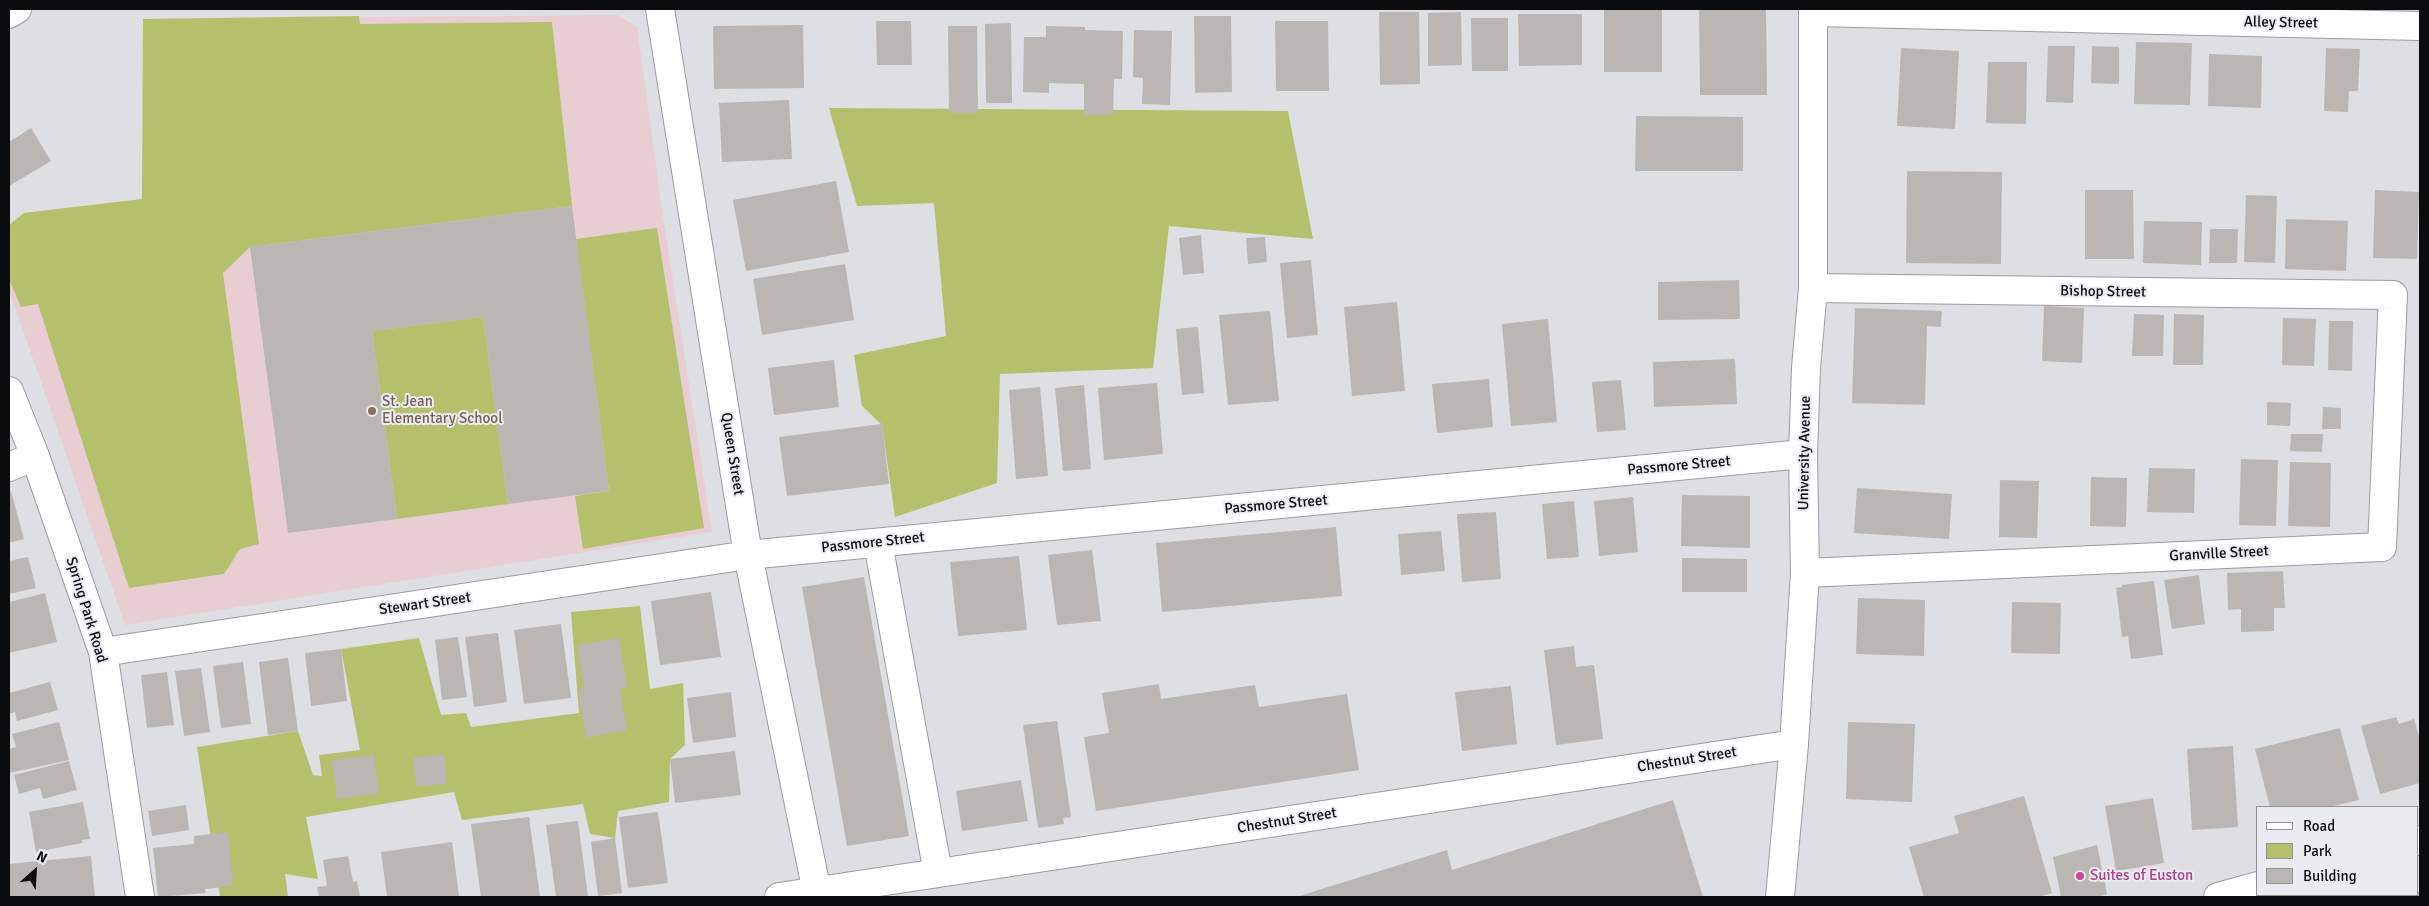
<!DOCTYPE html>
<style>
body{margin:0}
#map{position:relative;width:2429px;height:906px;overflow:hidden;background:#dedfe3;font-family:Signika,sans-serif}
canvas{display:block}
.frame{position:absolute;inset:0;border:10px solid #0b0c0d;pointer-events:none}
.legend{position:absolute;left:2256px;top:806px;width:162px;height:90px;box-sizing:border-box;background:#ebecf1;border:1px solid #919296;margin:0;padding:6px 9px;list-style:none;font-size:15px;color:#0b0c0d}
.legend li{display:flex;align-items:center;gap:10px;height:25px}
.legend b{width:25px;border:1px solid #919296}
.north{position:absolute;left:10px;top:846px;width:50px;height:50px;-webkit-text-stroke:4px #ebecf1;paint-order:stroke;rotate:26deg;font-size:14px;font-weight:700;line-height:20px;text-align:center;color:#0b0c0d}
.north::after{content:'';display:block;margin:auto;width:18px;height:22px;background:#0b0c0d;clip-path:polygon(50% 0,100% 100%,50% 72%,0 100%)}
</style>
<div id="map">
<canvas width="2429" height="906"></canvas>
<div class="frame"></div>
<ul class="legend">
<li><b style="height:6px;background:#fff"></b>Road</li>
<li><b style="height:14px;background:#b4c06c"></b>Park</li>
<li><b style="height:14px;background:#bab6b3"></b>Building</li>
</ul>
<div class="north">N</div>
</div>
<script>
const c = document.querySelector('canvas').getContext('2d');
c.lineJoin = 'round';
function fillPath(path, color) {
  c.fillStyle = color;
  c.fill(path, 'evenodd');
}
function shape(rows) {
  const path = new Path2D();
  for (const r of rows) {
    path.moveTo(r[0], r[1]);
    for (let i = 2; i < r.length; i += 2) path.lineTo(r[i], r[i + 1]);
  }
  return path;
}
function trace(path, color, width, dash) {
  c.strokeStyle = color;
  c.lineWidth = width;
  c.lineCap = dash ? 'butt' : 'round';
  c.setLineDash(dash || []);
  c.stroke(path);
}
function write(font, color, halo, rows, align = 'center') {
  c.font = font + ' Signika,sans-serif';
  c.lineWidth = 4;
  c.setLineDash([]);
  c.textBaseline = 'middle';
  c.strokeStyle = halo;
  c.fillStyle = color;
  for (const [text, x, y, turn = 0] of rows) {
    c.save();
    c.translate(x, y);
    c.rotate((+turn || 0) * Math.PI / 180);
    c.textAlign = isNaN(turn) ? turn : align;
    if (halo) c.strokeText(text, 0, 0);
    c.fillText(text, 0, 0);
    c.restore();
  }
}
const education = shape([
 [618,15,637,27,663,216,712,532,125,625,9,290,9,225,24,213,142,199,143,19]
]);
const green = shape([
 [359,16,360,24,552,22,572,206,250,247,223,273,259,544,240,549,224,574,129,588,38,304,21,307,9,279,9,225,24,213,142,199,143,19],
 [829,108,1288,111,1313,239,1169,226,1153,368,1000,374,997,483,895,517,882,425,862,406,854,355,946,336,934,203,857,206],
 [657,228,704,528,583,549,575,496,609,491,576,239],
 [483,317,508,504,397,519,372,331],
 [640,606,650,689,683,683,685,745,670,759,669,802,618,811,615,838,590,834,583,804,462,820,454,792,306,817,318,879,285,874,288,897,220,897,197,747,298,731,313,775,322,776,319,755,360,750,341,649,419,638,441,715,466,713,471,727,579,713,571,612]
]);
const building = shape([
 [1766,9,1767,95,1700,95,1699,10],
 [1604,10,1662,10,1662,72,1604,72],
 [1379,12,1419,12,1420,84,1380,85],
 [1461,12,1462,65,1428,66,1428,13],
 [1518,14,1582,14,1582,65,1519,66],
 [1194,16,1231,16,1232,92,1195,93],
 [1471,18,1508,18,1508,71,1472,71],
 [876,21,911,21,912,65,877,65],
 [1275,21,1328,21,1329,91,1276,91],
 [1011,23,1012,103,986,103,985,24],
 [803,25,804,88,714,89,713,26],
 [948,26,977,26,978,113,949,113],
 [1046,26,1085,27,1085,30,1123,31,1122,79,1114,79,1113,115,1084,115,1084,84,1049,83,1049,93,1023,92,1024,37,1046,37],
 [1134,30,1172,31,1170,105,1142,104,1143,78,1133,77],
 [2136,42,2192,43,2190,105,2134,104],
 [2048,46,2075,46,2073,103,2046,102],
 [2092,46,2119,47,2119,84,2091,83],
 [1901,48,1959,51,1955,129,1897,126],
 [2326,48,2360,49,2358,91,2349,91,2348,112,2324,111],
 [2209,54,2262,56,2261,108,2208,106],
 [1988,62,2027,62,2026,124,1986,123],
 [789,100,792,159,722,162,719,103],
 [1636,116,1743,117,1743,171,1635,171],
 [31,128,51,161,9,186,9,142],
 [1907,171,2002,172,2001,264,1906,263],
 [836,181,849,252,746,271,733,200],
 [2085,190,2133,190,2134,259,2085,259],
 [2375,190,2419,192,2417,259,2373,258],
 [2246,195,2277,196,2275,263,2244,262],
 [572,206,609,491,508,504,483,317,372,331,397,519,288,533,250,247],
 [2286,219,2348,221,2346,271,2285,269],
 [2144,221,2202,222,2201,265,2143,263],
 [2210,229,2238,229,2237,263,2209,263],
 [1201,235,1204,273,1183,275,1179,238],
 [1265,237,1267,262,1248,264,1246,238],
 [1311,260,1318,335,1287,338,1280,263],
 [845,264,854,320,762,335,753,279],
 [1739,280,1740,319,1658,320,1658,282],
 [1397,302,1405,391,1352,396,1344,307],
 [2044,306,2084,308,2082,363,2042,361],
 [1855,308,1942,311,1941,327,1927,326,1925,405,1852,403],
 [1270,311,1279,401,1228,405,1219,315],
 [2134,314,2164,315,2163,356,2132,356],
 [2174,314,2204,315,2203,365,2173,365],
 [2283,318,2316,319,2314,366,2282,365],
 [1548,319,1557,422,1511,426,1502,324],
 [2329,321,2353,321,2352,371,2328,370],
 [1198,327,1204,393,1182,395,1176,329],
 [1735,359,1737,404,1654,407,1653,362],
 [834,360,839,407,774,415,768,368],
 [1489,379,1493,427,1437,433,1432,384],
 [1621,380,1626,430,1597,432,1592,382],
 [1157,383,1163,454,1104,460,1098,388],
 [1084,385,1091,469,1063,471,1055,388],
 [1040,387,1048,476,1016,479,1009,390],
 [2267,402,2291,403,2290,426,2267,425],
 [2323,407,2341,408,2341,429,2322,429],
 [882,424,889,484,787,496,779,437],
 [2291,434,2323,434,2322,452,2290,451],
 [2241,459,2278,460,2276,526,2239,525],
 [2290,462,2331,463,2330,527,2288,526],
 [2149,468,2195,469,2194,513,2147,512],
 [2091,477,2127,478,2126,527,2090,526],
 [2000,480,2039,481,2037,538,1999,537],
 [1857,488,1952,494,1949,539,1854,533],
 [11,491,24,539,9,543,9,492],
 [1682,495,1750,496,1750,548,1681,546],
 [1633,497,1638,552,1599,556,1594,501],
 [1574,501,1579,557,1547,559,1542,504],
 [1496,512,1501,579,1462,582,1457,514],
 [1336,527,1342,596,1162,612,1156,543],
 [1441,531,1445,571,1401,575,1398,534],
 [1092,550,1101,621,1057,625,1048,555],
 [1019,556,1027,630,958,636,950,562],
 [28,557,36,588,9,594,9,561],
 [1682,558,1747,559,1747,592,1682,592],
 [2283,571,2285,608,2274,608,2274,631,2241,632,2241,609,2228,610,2227,573],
 [2199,575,2205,624,2172,629,2164,580],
 [864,577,909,836,847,846,802,587],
 [2154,581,2163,655,2131,659,2128,636,2122,637,2116,588,2122,587,2122,585],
 [711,592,721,657,660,665,651,601],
 [45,593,57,642,9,653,9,602],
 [1858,598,1925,600,1924,656,1856,654],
 [2012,602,2061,603,2060,654,2011,653],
 [561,624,571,698,524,704,514,630],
 [498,633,507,702,474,707,465,637],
 [458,637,467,697,442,700,435,640],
 [619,638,627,687,620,688,627,730,586,738,578,689,584,688,577,645],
 [1574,646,1576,667,1594,665,1603,739,1556,745,1544,650],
 [341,649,347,701,311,706,305,653],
 [288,658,298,731,268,735,259,662],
 [243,662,251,724,221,728,213,666],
 [201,668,210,732,184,736,175,671],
 [167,672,174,725,147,728,141,675],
 [50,682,58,710,17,721,15,712,9,714,9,693],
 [1159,684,1161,699,1255,685,1259,707,1347,694,1359,770,1096,811,1084,737,1109,733,1102,693],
 [1511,686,1517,744,1462,751,1455,692],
 [731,692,736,737,693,743,687,698],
 [2396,717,2399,724,2414,719,2420,740,2420,783,2380,794,2361,726],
 [1057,721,1071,817,1063,818,1064,824,1038,828,1023,725],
 [59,722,69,760,9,773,9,749,16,747,12,734],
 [1848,722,1915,724,1912,802,1846,799],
 [2340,728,2359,800,2329,807,2270,807,2255,749],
 [2233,746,2238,827,2192,830,2187,749],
 [735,751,741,795,675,803,670,759],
 [444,754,447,783,417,787,413,758],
 [374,755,379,793,337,799,332,760],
 [69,761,77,790,43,799,40,788,19,794,14,775],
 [1021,780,1028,821,962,831,956,791],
 [2024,796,2052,893,2038,897,1924,897,1909,847,1959,833,1954,816],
 [2153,798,2164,863,2116,871,2105,806],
 [1673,800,1703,897,1296,897,1447,850,1452,870],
 [83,802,90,839,82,840,82,843,36,852,29,812],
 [186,805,189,830,152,836,148,811],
 [658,812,668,883,628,888,619,817],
 [529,817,540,897,481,897,471,824],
 [578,821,588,897,556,897,546,825],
 [228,832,233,886,205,889,206,893,158,897,153,848,194,844,194,836],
 [615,838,622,893,598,896,591,842],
 [452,842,459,897,387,897,381,852],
 [2097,845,2107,894,2098,897,2061,897,2053,857],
 [91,856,95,897,9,897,9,864],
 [348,856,353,882,357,881,360,897,319,897,317,887,327,886,323,860],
 [2420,891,2420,897,2404,897,2407,895,2418,895,2418,892]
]);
const minor = shape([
 [660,9,748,555,818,897],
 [1813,12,2420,26],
 [9,14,17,9],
 [9,391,35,456,103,652,140,897],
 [9,467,35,456],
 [878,543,938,873],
 [1805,573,2382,547,2393,295,1813,288],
 [103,652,748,555,1803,454],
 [779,897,1794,744]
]);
const major = shape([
 [2418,841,2420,840],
 [1780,897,1794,744,1805,573,1803,454,1806,368,1813,288,1813,9],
 [2218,897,2258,886]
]);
const markers = [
 [372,411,5,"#8d6e63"],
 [2080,876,5,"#d1479c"]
];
const streetNames = [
 ["Alley Street",2281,23,1],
 ["Bishop Street",2103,292,1],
 ["University Avenue",1805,453,-89],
 ["Queen Street",732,454,81],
 ["Passmore Street",1679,466,-5],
 ["Passmore Street",1276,505,-5],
 ["Passmore Street",873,543,-6],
 ["Granville Street",2219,554,-3],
 ["Stewart Street",425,604,-8],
 ["Spring Park Road",86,610,73],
 ["Chestnut Street",1687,760,-9],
 ["Chestnut Street",1287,821,-9]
];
const educationNames = [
 ["St. Jean",382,402],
 ["Elementary School",382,419]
];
const hotelNames = [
 ["Suites of Euston",2090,876]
];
fillPath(education, '#e8ced2');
fillPath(green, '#b4c06c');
fillPath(building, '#bab6b3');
trace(minor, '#9b9ca0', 30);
trace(major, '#9b9ca0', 30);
trace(minor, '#fff', 28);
trace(major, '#fff', 28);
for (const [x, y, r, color] of markers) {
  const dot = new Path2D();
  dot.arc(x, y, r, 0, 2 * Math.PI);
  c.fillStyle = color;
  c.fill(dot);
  trace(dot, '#ebecf1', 2);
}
write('15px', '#0b0c0d', '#ebecf1', streetNames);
write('15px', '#785e54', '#ebecf1', educationNames, 'left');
write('15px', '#b23c85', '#ebecf1', hotelNames, 'left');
</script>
